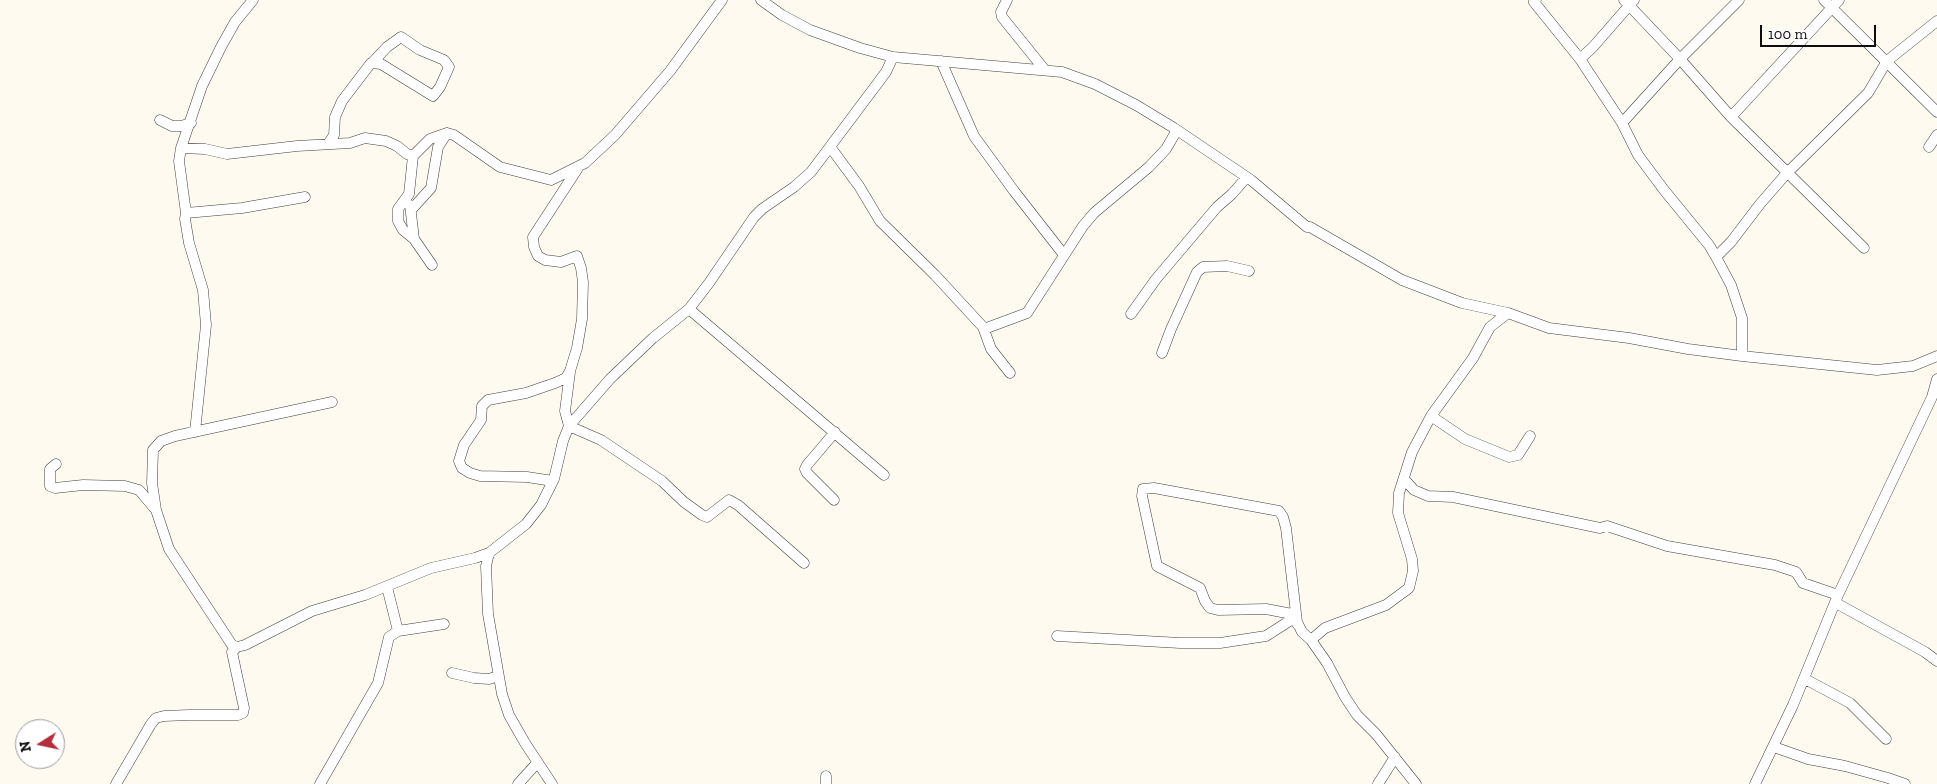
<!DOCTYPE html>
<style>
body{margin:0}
#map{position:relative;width:1937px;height:784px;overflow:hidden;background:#fefaef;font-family:"Zilla Slab",serif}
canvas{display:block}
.north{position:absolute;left:15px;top:719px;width:50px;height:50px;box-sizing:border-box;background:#fff;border:1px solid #9e9e9e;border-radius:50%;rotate:260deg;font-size:14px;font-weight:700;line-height:20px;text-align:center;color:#0d0d0d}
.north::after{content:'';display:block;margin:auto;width:18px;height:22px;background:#b52e3a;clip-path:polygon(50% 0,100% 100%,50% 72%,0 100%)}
.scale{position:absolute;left:1760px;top:25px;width:116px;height:22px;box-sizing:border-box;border:2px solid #0d0d0d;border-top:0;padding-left:6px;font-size:15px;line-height:18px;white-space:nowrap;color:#0d0d0d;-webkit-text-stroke:4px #fff;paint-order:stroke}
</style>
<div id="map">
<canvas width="1937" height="784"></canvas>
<div class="north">N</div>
<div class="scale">100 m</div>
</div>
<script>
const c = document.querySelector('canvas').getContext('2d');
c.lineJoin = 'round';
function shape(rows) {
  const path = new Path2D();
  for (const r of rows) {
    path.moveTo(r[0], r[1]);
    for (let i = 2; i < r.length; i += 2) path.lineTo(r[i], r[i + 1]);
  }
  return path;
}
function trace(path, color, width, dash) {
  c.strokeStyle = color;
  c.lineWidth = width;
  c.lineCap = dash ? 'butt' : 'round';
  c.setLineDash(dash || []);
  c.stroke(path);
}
const minor = shape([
 [761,0,782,15,810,30,860,48,893,57,1062,72,1095,84,1136,105,1174,128,1251,180,1307,227,1310,227,1402,280,1462,303,1508,313,1549,328,1629,338,1688,349,1742,356,1877,370,1913,366,1937,356],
 [1007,0,1001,12,1002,17,1044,69],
 [1536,0,1534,2,1580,59,1622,123,1638,155,1664,190,1709,245,1716,257,1731,285,1742,318,1742,356],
 [1624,0,1680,59,1731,117,1864,248],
 [1824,0,1937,112],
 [1580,59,1593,47,1634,0],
 [941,61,974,136,1014,191,1064,255],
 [1731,117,1839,0],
 [160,120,172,126,181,126,191,123],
 [1622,123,1680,59,1739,0],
 [328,144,334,135,335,117,342,101,371,63,372,63,381,64,433,96,440,87,449,67,444,60,420,50,401,37,387,47,372,63],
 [1929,147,1937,135],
 [181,148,205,149,227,154,297,146,350,143,365,138,386,141,397,146,407,154,413,156,430,139,447,133,454,135,500,167,551,180,585,163,615,135,670,71,722,0],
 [831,148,859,186,880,221,935,275,983,327,991,349,1010,373],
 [413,156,409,194,398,209,398,221,403,230,414,239,432,265],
 [410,205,414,239],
 [411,210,431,188,438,147,447,133],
 [186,213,242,208,305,197],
 [1716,257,1731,242,1760,204,1787,173,1868,93,1887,61,1937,21],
 [689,309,884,475],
 [1131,314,1156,279,1217,207,1232,194,1246,178],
 [984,329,1027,313,1083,226,1094,213,1149,167,1166,149,1177,130],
 [1162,353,1171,329,1197,272,1203,267,1227,266,1249,271],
 [570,372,565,411,569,426,601,440,662,481,684,502,702,515,707,517,729,500,738,505,804,563],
 [332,402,175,436,161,441,153,450,152,483,156,510,169,549,232,645,237,647,245,645,312,611,365,595,431,568,475,558,489,553],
 [1431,416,1465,439,1509,457,1518,455,1530,436],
 [195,432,206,325,203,290,189,243,185,219,186,213,179,161,181,148,202,86,221,47,235,22,253,0],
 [56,464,50,469,50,486,55,488,83,485,125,486,139,490,156,510],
 [1404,479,1414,490,1428,496,1453,497,1600,528,1607,526,1667,546,1775,565,1796,572,1803,583,1838,595],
 [553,481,527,477,480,476,470,473,462,468,459,461,464,445,481,420,482,406,488,400,526,393,555,383,566,378,570,371,577,348,582,319,583,282,581,268,577,256,561,262,545,260,538,256,534,247,533,237,578,168],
 [834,500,807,473,805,469,807,465,835,432],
 [1836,603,1925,652,1937,661],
 [1298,625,1292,614,1266,609,1218,610,1210,608,1205,601,1200,588,1157,566,1142,496,1143,489,1154,488,1279,511,1283,517,1286,528,1297,622,1302,632,1311,640],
 [398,631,444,624],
 [1057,636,1180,643,1220,643,1266,636,1294,618],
 [452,673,474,678,489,679,498,676],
 [1805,679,1850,703,1886,739],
 [1774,747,1808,759,1845,766,1888,778,1905,784],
 [116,784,151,724,156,718,164,716,189,715,238,715,243,713,244,708,232,652,237,647],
 [320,784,378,683,389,637,398,631,387,587],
 [518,784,537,763],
 [552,784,525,743,509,715,502,694,488,614,486,566,489,553,526,524,541,505,554,479,563,441,569,426,610,379,653,338,689,309,709,283,754,217,762,209,794,187,811,172,886,72,893,57],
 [826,784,826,776],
 [1378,784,1395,757],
 [1416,784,1376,734,1357,715,1345,697,1327,663,1311,640,1325,628,1386,605,1409,588,1413,571,1412,559,1398,513,1399,493,1412,452,1431,416,1473,358,1490,327,1508,313],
 [1755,784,1793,705,1838,595,1932,397,1937,379]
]);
trace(minor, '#404040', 11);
trace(minor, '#fff', 10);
</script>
